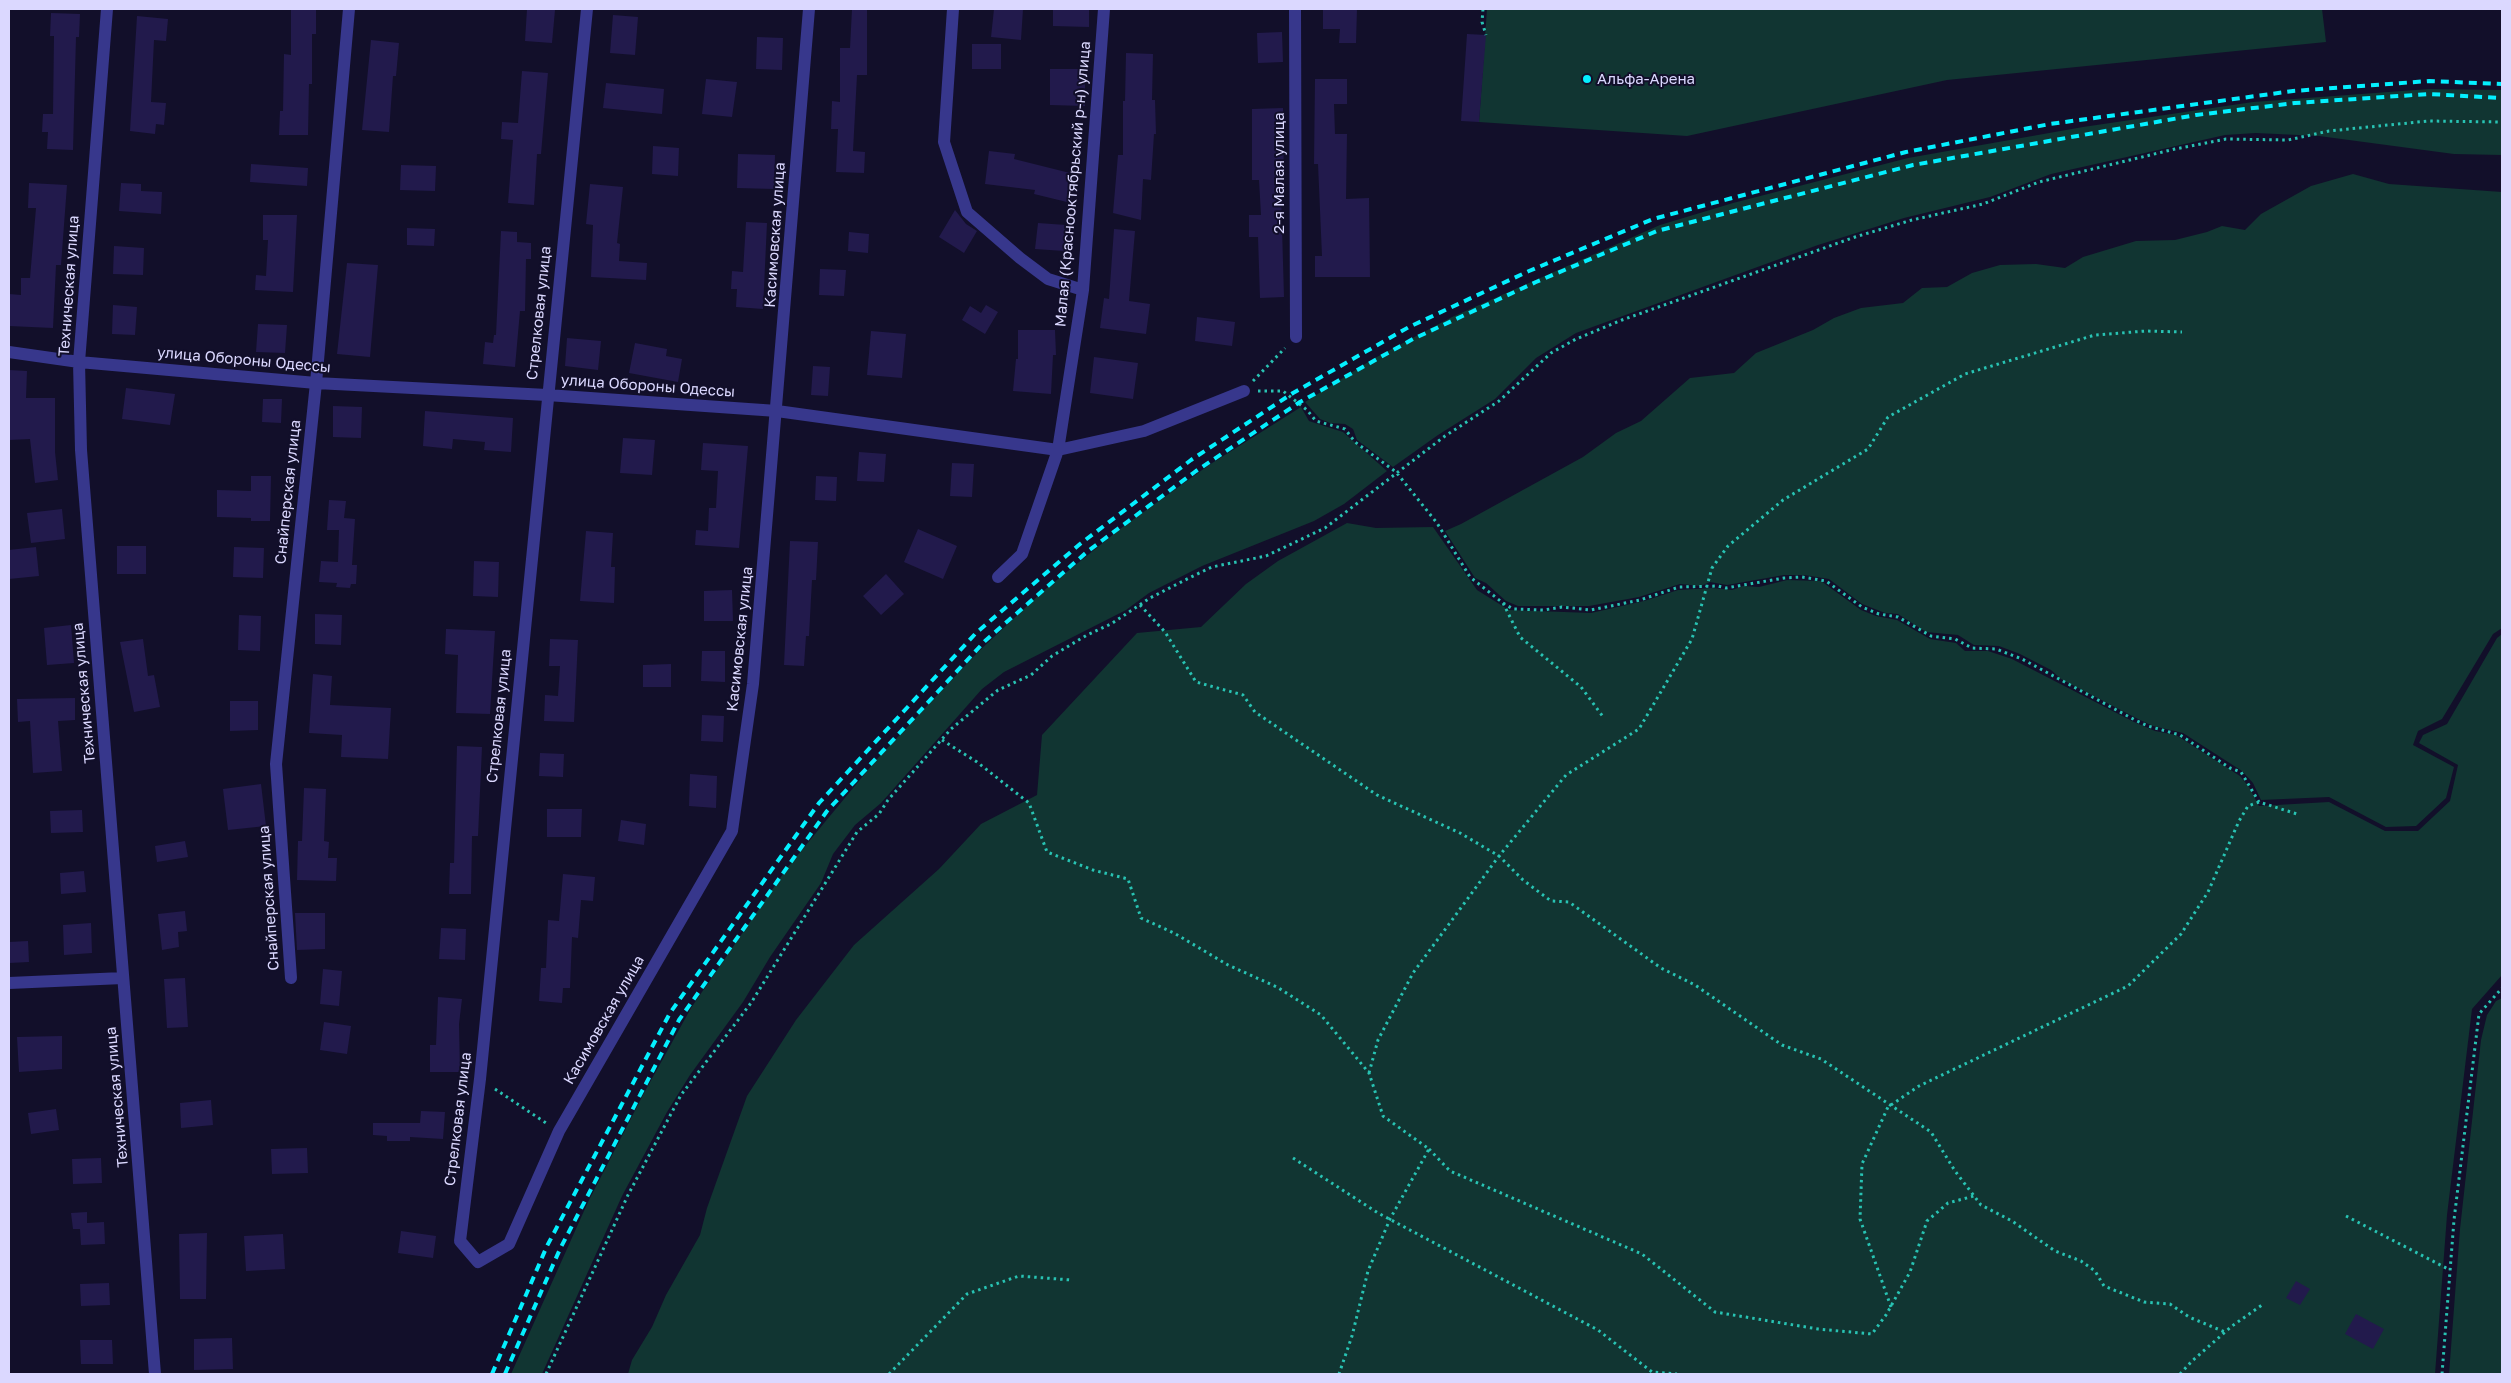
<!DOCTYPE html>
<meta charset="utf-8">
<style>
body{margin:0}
#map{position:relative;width:2511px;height:1383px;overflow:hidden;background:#120f2a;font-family:"Golos Text",sans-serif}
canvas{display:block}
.frame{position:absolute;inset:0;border:10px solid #dbd8ff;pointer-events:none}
</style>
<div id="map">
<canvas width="2511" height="1383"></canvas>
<div class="frame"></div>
</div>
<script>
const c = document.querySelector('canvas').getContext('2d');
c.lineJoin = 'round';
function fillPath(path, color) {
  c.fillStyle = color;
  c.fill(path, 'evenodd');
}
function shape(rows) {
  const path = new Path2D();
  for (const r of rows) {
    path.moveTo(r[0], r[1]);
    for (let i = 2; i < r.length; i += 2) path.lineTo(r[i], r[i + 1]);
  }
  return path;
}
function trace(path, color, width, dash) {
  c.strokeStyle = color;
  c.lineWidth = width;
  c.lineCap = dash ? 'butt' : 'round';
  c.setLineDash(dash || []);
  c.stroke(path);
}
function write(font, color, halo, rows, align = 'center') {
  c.font = font + ' "Golos Text",sans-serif';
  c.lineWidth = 4;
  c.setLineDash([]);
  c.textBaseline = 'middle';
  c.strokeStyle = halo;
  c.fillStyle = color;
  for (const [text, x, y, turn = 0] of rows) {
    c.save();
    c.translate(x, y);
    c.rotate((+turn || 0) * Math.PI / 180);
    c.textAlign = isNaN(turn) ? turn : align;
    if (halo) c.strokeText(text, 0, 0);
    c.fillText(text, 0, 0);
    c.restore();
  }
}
const green = shape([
 [1487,9,2322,9,2326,42,1947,80,1687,136,1479,122],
 [2429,89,2502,90,2502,155,2454,154,2319,136,2256,133,2225,135,2051,174,1990,197,1904,218,1818,245,1576,333,1536,358,1495,399,1438,435,1393,467,1357,440,1353,429,1345,424,1330,423,1320,419,1305,402,1373,359,1452,317,1660,225,1733,203,1908,158,2083,127,2253,102],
 [2353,174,2389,184,2502,192,2502,628,2493,634,2442,719,2418,731,2413,745,2454,767,2446,798,2416,826,2386,827,2329,797,2261,800,2253,783,2242,771,2183,733,2153,726,2140,720,2061,679,2051,670,2020,654,1999,646,1974,645,1958,635,1926,632,1898,614,1885,613,1862,604,1829,579,1804,575,1784,575,1727,585,1710,582,1701,586,1680,584,1639,597,1589,606,1518,606,1506,601,1486,583,1475,578,1445,531,1461,524,1583,457,1616,433,1641,421,1690,378,1734,373,1756,353,1813,330,1834,318,1861,308,1903,303,1922,288,1947,287,1972,273,2000,265,2036,264,2065,268,2083,257,2136,241,2175,240,2207,232,2222,226,2245,230,2261,214,2311,186],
 [1301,407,1309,421,1343,432,1387,471,1344,504,1314,521,1202,566,1149,593,1126,610,1004,672,982,689,881,803,855,825,833,854,821,883,770,957,743,1002,690,1075,667,1112,622,1196,542,1374,511,1374,588,1202,644,1093,691,1008,787,868,877,759,978,652,1042,592,1120,529,1209,465],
 [1347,523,1376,528,1433,527,1477,590,1509,610,1591,613,1644,601,1678,590,1712,588,1732,590,1743,586,1759,587,1787,580,1821,581,1861,610,1876,616,1897,620,1930,639,1956,643,1965,651,1988,651,2012,659,2134,722,2155,731,2176,735,2240,776,2249,787,2259,806,2329,802,2385,831,2418,831,2450,801,2458,765,2419,743,2423,735,2447,724,2497,638,2502,634,2502,975,2472,1009,2447,1215,2435,1374,628,1374,632,1360,652,1327,666,1295,700,1235,707,1208,747,1096,796,1020,854,945,939,869,981,824,1037,795,1042,735,1137,633,1201,627,1246,584,1278,561],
 [2502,998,2502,1374,2449,1374,2460,1229,2481,1040,2487,1015,2496,1001]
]);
const building = shape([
 [527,9,555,10,552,43,525,41],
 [852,9,867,9,867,75,857,75,853,151,865,152,864,173,836,172,838,129,831,129,832,101,840,102,840,48,850,48],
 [994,9,1023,9,1021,40,991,37],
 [1053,9,1089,9,1089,27,1053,26],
 [1323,9,1357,9,1356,43,1339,43,1340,29,1323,29],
 [291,10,316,10,316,34,312,34,312,84,309,84,308,135,279,135,280,111,283,111,284,54,291,55],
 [51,13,80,14,79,37,76,37,73,150,47,149,48,132,42,132,43,114,53,114,54,36,50,36],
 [613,15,638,17,635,55,610,53],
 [137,16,168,19,166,41,154,40,151,102,166,103,164,125,156,124,155,134,130,131],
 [1282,32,1283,62,1258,63,1257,33],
 [1467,34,1486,35,1479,122,1461,121],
 [757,37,783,38,782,70,756,69],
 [371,40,399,43,396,76,393,76,389,132,362,130],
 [972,44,1001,44,1001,69,972,69],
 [1126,53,1153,54,1152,100,1155,100,1156,134,1154,134,1151,180,1143,179,1141,220,1113,213,1118,155,1123,155,1123,101,1125,101],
 [1050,69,1085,69,1085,106,1050,105],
 [522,71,548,73,541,154,537,154,534,205,508,203,513,140,501,139,502,122,518,123],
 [706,79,737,82,732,117,702,114],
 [1315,79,1347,79,1347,104,1334,104,1335,134,1347,134,1346,199,1369,198,1370,277,1315,277,1315,256,1322,256,1318,164,1314,164],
 [606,83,664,89,662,114,603,108],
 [1283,108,1284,192,1281,192,1284,297,1260,298,1258,237,1249,237,1249,215,1261,215,1259,180,1252,180,1252,109],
 [653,146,679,148,678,176,652,174],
 [989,151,1015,154,1014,159,1078,175,1071,203,1034,194,1035,190,985,184],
 [738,154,775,155,774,189,737,188],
 [251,164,308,168,307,186,250,182],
 [401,165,436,166,435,191,400,190],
 [29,183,67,185,61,265,56,265,53,328,9,326,9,294,21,295,21,278,30,278,36,208,28,208],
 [121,183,141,184,141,191,162,192,161,214,119,211],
 [590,184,623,187,617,243,620,244,619,261,647,263,646,280,591,277,593,225,586,224],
 [955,210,966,224,977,231,964,253,939,237],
 [263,215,297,215,293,292,255,290,256,275,266,276,268,240,263,240],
 [746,222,767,223,763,309,736,307,737,289,731,289,732,271,743,272],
 [1038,223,1066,225,1064,251,1035,249],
 [407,228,435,229,434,246,407,245],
 [1114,229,1135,231,1129,301,1150,304,1146,334,1100,328,1104,298,1109,299],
 [501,231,517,232,517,242,531,243,531,259,526,259,525,311,520,311,515,367,483,364,485,342,493,343,494,335,496,335],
 [849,232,869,234,868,253,848,251],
 [114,246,144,248,143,275,113,274],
 [347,263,378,265,370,357,337,354],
 [820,269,846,270,844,296,819,295],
 [113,305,137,307,135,335,112,334],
 [986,305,998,312,985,334,962,320,970,306,981,313],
 [1197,317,1235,322,1232,346,1195,341],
 [258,324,287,325,285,353,256,352],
 [1018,330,1055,330,1056,355,1053,355,1051,394,1013,391,1016,359,1018,359],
 [871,331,906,334,902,378,867,375],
 [567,338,601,341,598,370,565,366],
 [635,343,667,349,666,356,682,359,678,382,629,373],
 [1094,357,1138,363,1133,399,1090,393],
 [813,366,830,367,828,396,811,395],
 [9,370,27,371,26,398,55,398,55,452,58,480,35,483,30,439,9,440],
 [126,388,175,394,170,425,122,419],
 [263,399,282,399,281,423,262,422],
 [333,406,362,407,361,438,333,437],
 [425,411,513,418,511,452,484,450,485,442,453,439,452,449,423,446],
 [623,438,655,440,652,475,620,473],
 [703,443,748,446,739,548,695,545,696,530,708,531,709,508,716,508,718,471,701,470],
 [859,452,886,454,884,482,857,481],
 [952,463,974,464,972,497,950,496],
 [251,476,271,476,270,521,251,521,251,518,217,517,217,490,251,491],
 [816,476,837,477,836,501,815,500],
 [329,500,346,501,344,518,355,519,352,565,357,565,356,584,351,584,350,588,336,587,337,583,319,582,321,561,338,562,339,530,327,530],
 [62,509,65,539,31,543,27,513],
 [918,529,957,546,943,579,904,562],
 [586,531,613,533,611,567,615,567,614,603,580,601],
 [790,541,818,542,816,580,812,580,809,636,806,636,804,666,784,665],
 [117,546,146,546,146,574,117,574],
 [36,547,39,576,9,579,9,550],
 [234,547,264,548,263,578,233,577],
 [474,561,499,562,498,597,473,596],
 [886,574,904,594,881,615,863,596],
 [732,590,733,621,704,621,704,591],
 [315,614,342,615,341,645,315,644],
 [239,615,261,616,260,651,238,650],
 [71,625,74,663,47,665,44,628],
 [446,629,495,631,490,714,456,713,458,655,445,654],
 [143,639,148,676,154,675,160,707,134,712,120,642],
 [550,639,578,640,574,722,544,721,545,695,558,696,560,666,549,666],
 [702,651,725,651,725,682,701,681],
 [671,664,671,687,643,687,643,665],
 [313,674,332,676,330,705,391,708,388,759,341,757,342,735,309,733],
 [75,698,75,720,58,721,62,771,33,773,30,721,18,722,17,699],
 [230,701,258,701,258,730,230,731],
 [702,715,724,716,723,742,701,741],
 [457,746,482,747,478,836,472,836,471,894,449,894,450,863,454,863],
 [540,753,564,754,563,777,539,776],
 [690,774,717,776,716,808,689,806],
 [261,784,266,826,228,830,223,789],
 [304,788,326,789,324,841,329,842,328,858,337,858,336,881,297,880,298,841,302,841],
 [547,809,582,809,581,837,547,837],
 [82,810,83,832,51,833,50,811],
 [621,820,646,824,644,845,618,841],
 [185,841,188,857,157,862,155,846],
 [84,871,86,892,61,894,60,873],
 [563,874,595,877,593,901,581,900,578,938,572,937,570,988,563,988,562,1003,539,1001,541,968,546,968,548,920,559,921],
 [185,911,187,931,178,932,179,947,162,950,158,914],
 [295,913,325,913,325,949,297,950],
 [91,923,92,953,64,955,63,925],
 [441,928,466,929,465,960,439,959],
 [28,941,29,962,9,963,9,942],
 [323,969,342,971,339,1006,320,1004],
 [185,978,188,1027,167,1028,164,979],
 [438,997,462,999,459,1024,460,1072,430,1072,430,1045,436,1045],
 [324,1022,351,1026,347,1054,320,1050],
 [62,1036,62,1069,19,1072,17,1037],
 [211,1100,213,1125,181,1128,180,1103],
 [56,1109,59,1130,31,1134,28,1113],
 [421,1111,445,1112,443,1139,410,1137,410,1141,387,1141,387,1136,373,1135,373,1123,420,1123],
 [307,1148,308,1173,272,1174,271,1149],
 [101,1158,102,1183,73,1184,72,1159],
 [87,1212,87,1223,104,1222,105,1244,81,1245,80,1229,73,1229,71,1213],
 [401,1231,436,1236,433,1258,398,1253],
 [207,1233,206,1299,180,1299,179,1234],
 [283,1234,285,1269,246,1271,244,1236],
 [2296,1281,2310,1289,2300,1305,2286,1298],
 [109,1283,110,1305,81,1306,80,1284],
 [2356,1314,2384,1329,2373,1349,2345,1334],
 [232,1338,233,1369,194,1370,194,1339],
 [80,1340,112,1340,113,1364,81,1364]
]);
const path = shape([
 [1483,9,1482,22,1486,35],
 [1253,381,1285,348],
 [1258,391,1283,391,1307,410,1316,421,1345,429,1355,442,1396,472,1437,523,1470,577,1503,603,1520,637,1581,687,1604,718],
 [1503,603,1513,609,1544,610,1562,607,1591,610,1640,600,1679,587,1718,586,1726,588,1784,578,1802,577,1826,581,1862,607,1879,614,1898,617,1931,636,1955,639,1972,648,1996,649,2022,659,2135,720,2148,726,2180,735,2230,768,2241,772,2259,802],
 [1140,605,1165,632,1196,682,1243,695,1255,712,1377,795,1460,833,1499,856,1523,880,1551,901,1569,902,1661,968,1695,985,1782,1045,1821,1059,1931,1132,1955,1171,1981,1205,2012,1221,2055,1251,2081,1261,2095,1271,2104,1286,2144,1302,2170,1304,2189,1317,2225,1332],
 [942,740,977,762,1029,803,1047,852,1093,870,1128,879,1141,918,1174,933,1228,965,1277,987,1321,1015,1369,1073,1383,1116,1429,1149,1390,1219,1368,1271,1352,1336,1339,1374],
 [1369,1073,1378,1040,1413,973,1499,856,1566,775,1639,729,1692,639,1712,568,1728,546,1783,500,1868,449,1888,417,1965,374,2095,335,2146,331,2182,332],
 [495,1089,546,1123],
 [1429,1149,1450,1171,1642,1254,1715,1312,1818,1329,1872,1334,1886,1315,1910,1272,1927,1221,1948,1203,1974,1196],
 [1293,1158,1378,1213,1598,1330,1652,1372,1677,1374],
 [2346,1216,2450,1270],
 [1891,1307,1860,1219,1862,1164,1888,1107,1919,1086,2128,986,2181,934,2208,892,2239,821,2248,806,2259,802,2297,814],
 [546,1374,628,1195,681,1095,751,1003,857,832,879,814,888,800,951,729,998,690,1031,675,1052,656,1087,635,1111,624,1150,598,1191,577,1212,567,1266,556,1325,528,1445,436,1499,401,1551,353,1576,339,1622,320,1855,237,1912,220,1983,204,2039,182,2175,149,2226,139,2288,140,2329,131,2428,121,2502,122],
 [889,1374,967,1294,1019,1276,1071,1280],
 [2180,1374,2192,1361,2232,1326,2262,1305],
 [2442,1374,2454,1220,2479,1014,2502,988]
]);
const minor = shape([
 [107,9,79,362,81,450,155,1374],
 [587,9,480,1079,460,1241,478,1262,509,1244,559,1131,732,831,753,684,809,9],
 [953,9,944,142,967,212,1020,258,1048,279,1083,290],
 [1295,9,1296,337],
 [9,352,79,362,316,383,547,395,777,411,1058,450,1144,431,1244,391],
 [998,577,1022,554,1058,450,1083,290,1104,9],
 [291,978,276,764,316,383,349,9],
 [9,983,123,978]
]);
const rail = shape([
 [492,1374,547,1246,670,1013,819,803,976,633,1080,544,1191,460,1293,393,1409,327,1529,271,1653,219,1906,152,2050,124,2293,91,2429,81,2502,84],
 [505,1374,560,1249,679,1020,827,811,985,641,1088,551,1196,471,1300,402,1413,339,1536,282,1657,231,1913,165,2196,115,2295,103,2429,94,2502,98]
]);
const markers = [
 [1587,79,5,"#04f0ff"]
];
const poiNames = [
 ["Альфа-Арена",1597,79]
];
const streetNames = [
 ["2-я Малая улица",1279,173,-90],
 ["Малая (Краснооктябрьский р-н) улица",1073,184,-85],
 ["Касимовская улица",775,235,-86],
 ["Техническая улица",69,286,-86],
 ["Стрелковая улица",539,313,-84],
 ["улица Обороны Одессы",244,360,5],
 ["улица Обороны Одессы",648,386,4],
 ["Снайперская улица",288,492,-84],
 ["Касимовская улица",740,639,-84],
 ["Техническая улица",84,693,-95],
 ["Стрелковая улица",499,716,-84],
 ["Снайперская улица",269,898,-94],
 ["Касимовская улица",604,1020,-60],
 ["Техническая улица",117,1097,-95],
 ["Стрелковая улица",458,1119,-83]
];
fillPath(green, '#113532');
fillPath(building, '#221a4c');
trace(path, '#28c3b3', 3, [2.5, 4]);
trace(minor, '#37378c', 12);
trace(rail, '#04f0ff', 4, [8, 6]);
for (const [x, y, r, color] of markers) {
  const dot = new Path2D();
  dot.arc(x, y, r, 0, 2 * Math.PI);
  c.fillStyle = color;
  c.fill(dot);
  trace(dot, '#120f2a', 2);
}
write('15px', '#dbd8ff', '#120f2a', poiNames, 'left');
write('15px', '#dbd8ff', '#120f2a', streetNames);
</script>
